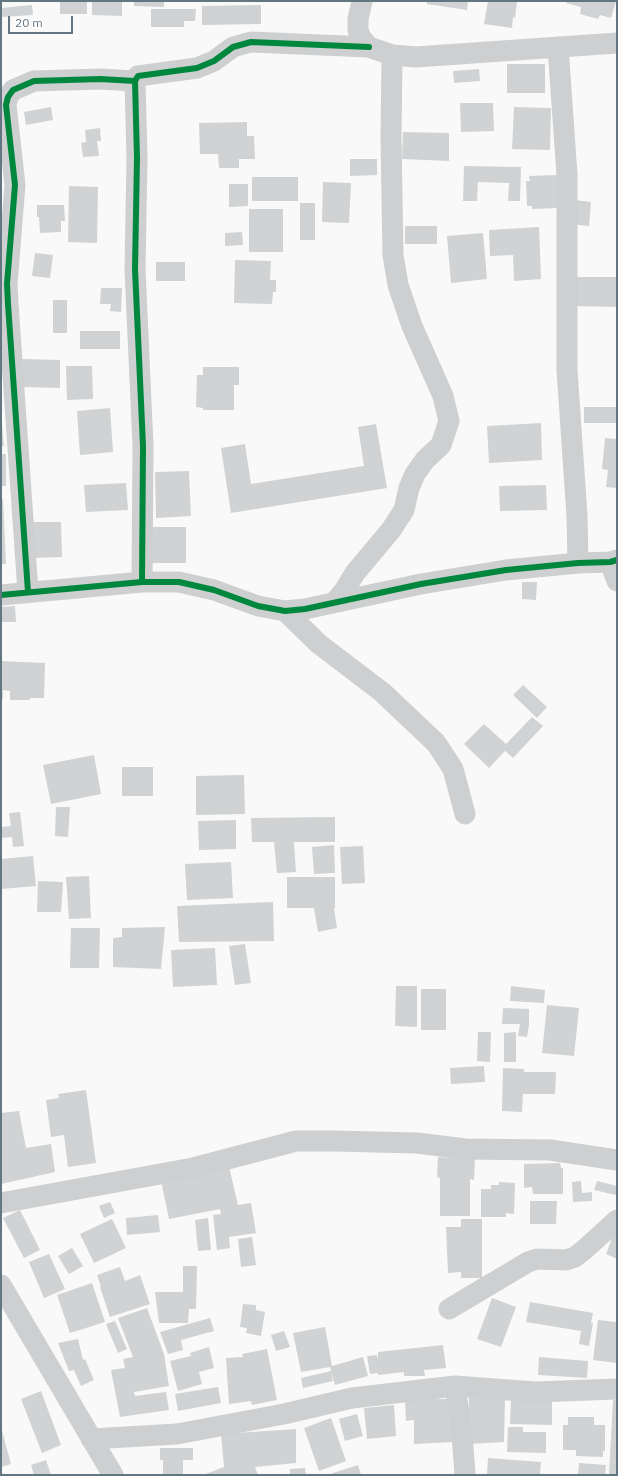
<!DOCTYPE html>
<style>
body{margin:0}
#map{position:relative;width:618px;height:1476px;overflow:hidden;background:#f9f9f9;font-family:"IBM Plex Sans",sans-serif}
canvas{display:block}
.frame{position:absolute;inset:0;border:2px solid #657683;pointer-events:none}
.scale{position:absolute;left:8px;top:16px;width:65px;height:18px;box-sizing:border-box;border:2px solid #657683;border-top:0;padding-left:5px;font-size:12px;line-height:14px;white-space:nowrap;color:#657683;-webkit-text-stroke:3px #fff;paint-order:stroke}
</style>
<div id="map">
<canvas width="618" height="1476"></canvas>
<div class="frame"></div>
<div class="scale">20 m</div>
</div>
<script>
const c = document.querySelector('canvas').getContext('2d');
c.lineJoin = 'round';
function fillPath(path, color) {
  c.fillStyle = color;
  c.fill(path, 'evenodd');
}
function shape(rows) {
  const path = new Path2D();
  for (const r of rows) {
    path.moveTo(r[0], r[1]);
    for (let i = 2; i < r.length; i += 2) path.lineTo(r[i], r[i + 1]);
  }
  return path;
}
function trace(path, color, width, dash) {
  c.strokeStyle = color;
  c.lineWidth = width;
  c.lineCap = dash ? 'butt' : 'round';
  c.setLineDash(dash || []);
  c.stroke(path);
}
const building = shape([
 [60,1,87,1,87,14,60,14],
 [92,1,122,1,122,16,92,15],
 [134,1,164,1,164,7,134,6],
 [427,1,468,1,467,10,427,4],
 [488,1,517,1,515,18,513,17,512,28,484,24],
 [567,1,616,1,611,18,600,15,598,19,580,14,581,7,566,3],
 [32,5,33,15,1,17,1,8],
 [261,5,261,24,202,25,202,6],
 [151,9,196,9,195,21,184,21,184,27,151,27],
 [507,64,545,64,545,93,507,93],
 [479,69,480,81,454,83,453,71],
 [460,103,493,103,494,131,461,132],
 [51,107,53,120,26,125,24,112],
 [514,107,551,108,550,150,512,149],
 [247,122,247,136,254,136,255,159,239,159,239,168,219,168,218,154,200,154,199,123],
 [100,128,101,141,97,141,99,156,83,157,81,143,86,142,85,130],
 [403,132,449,133,449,161,402,159],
 [350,159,377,159,377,175,350,176],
 [464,166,521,167,520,201,508,201,509,183,478,182,477,201,463,201],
 [557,175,558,208,532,209,532,206,527,206,526,181,530,181,529,176],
 [252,177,298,177,298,201,252,201],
 [323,182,351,183,349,223,322,222],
 [229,184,248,184,248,206,229,207],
 [69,186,98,187,97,243,68,242],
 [574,200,591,202,589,226,571,224],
 [300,203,315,203,315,240,300,240],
 [37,205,64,205,65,221,61,221,61,232,40,233,39,217,37,217],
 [249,209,283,209,283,252,249,252],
 [405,226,437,226,437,244,405,244],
 [539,227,541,279,514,281,513,255,490,256,489,230],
 [242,232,243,245,225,246,225,233],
 [483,233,487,279,451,283,447,236],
 [35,253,53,255,50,278,32,276],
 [235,260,271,261,270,280,276,280,276,292,273,292,272,304,234,303],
 [156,262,185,262,185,281,156,281],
 [572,277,617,277,617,307,572,306],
 [101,288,122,288,121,312,110,311,111,304,100,304],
 [53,300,67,300,67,333,53,333],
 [80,331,120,331,120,349,80,349],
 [22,359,60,360,60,388,22,387],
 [66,366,92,366,93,399,67,400],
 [203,367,239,367,239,385,234,385,234,410,203,410,203,408,196,407,197,375,203,375],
 [584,407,617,407,617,423,584,423],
 [110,408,113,452,80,455,77,411],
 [541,423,542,460,489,463,487,426],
 [1,424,2,424,4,446,1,446],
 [376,424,387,488,231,513,221,448,245,444,251,484,364,466,358,427],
 [605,438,617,439,617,488,606,487,608,470,602,469],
 [1,454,6,454,6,486,1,486],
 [189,471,191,516,156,518,155,472],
 [126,483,128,510,86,512,84,485],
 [546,485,547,510,500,511,499,486],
 [1,499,3,499,6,564,1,564],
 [33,522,61,522,62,557,34,558],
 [151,527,186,527,186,563,150,563],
 [522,582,537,582,536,600,522,599],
 [15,606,16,622,1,622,1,607],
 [1,661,45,663,44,698,30,698,30,700,10,700,10,691,3,690,3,699,1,699],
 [523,685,547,707,537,718,513,695],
 [532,717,543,726,513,758,505,751,489,768,464,744,484,724,506,744],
 [94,755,101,794,51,804,43,765],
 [122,767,153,767,153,796,122,796],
 [244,775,245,814,196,815,196,776],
 [56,807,70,807,68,837,55,836],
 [20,812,24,846,13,847,12,837,1,838,1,827,11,826,9,813],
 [335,817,335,842,294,842,296,872,277,873,274,842,252,842,251,818],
 [236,820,236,849,199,850,198,821],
 [334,845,335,873,314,874,312,847],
 [363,846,365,883,342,884,340,847],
 [33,856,36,886,1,889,1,859],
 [231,862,233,898,187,900,185,864],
 [89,876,91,918,69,919,66,877],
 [287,877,335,877,335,908,334,908,337,928,318,932,314,908,287,908],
 [38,881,63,882,61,912,37,912],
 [273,902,274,941,179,942,177,906],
 [165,927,161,969,113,967,113,938,122,937,122,928],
 [71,928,100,928,99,968,70,968],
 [245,944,251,983,235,985,229,946],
 [215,948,217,985,173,987,171,950],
 [396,986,417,986,417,1027,395,1026],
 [511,986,545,990,544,1003,510,1001],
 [421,989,446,989,446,1030,421,1030],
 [547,1005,579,1008,574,1056,542,1053],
 [503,1008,529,1009,529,1025,527,1037,518,1036,520,1024,502,1024],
 [478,1032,491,1032,490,1062,477,1061],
 [516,1032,516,1062,504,1062,504,1033],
 [484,1066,485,1082,451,1084,450,1068],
 [503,1068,524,1069,524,1072,556,1072,555,1094,523,1094,522,1112,502,1111],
 [86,1090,96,1163,68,1167,64,1135,51,1137,46,1100,59,1098,58,1094],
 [19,1111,26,1148,51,1144,55,1172,1,1184,1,1113],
 [438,1157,475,1159,474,1180,470,1179,470,1216,440,1216,440,1178,437,1177],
 [560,1163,561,1168,563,1168,563,1194,533,1194,532,1187,524,1188,524,1164],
 [229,1167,238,1205,251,1203,256,1233,229,1237,230,1248,217,1250,213,1215,221,1214,220,1209,169,1219,161,1181],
 [581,1181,582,1193,592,1192,592,1201,573,1202,572,1182],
 [597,1181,617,1186,616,1195,594,1190],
 [499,1182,515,1183,514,1214,506,1213,506,1217,481,1217,481,1189,491,1189,491,1185,499,1185],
 [530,1201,557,1201,556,1224,530,1224],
 [110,1202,115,1213,104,1218,99,1206],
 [20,1210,40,1250,24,1258,3,1218],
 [158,1215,160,1232,127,1235,126,1218],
 [208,1218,211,1250,198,1251,195,1220],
 [112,1219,126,1248,94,1263,80,1234],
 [461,1219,482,1219,482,1278,461,1278,461,1272,448,1273,446,1227,461,1227],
 [614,1233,617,1235,617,1259,606,1254],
 [252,1237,256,1265,241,1267,238,1239],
 [72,1248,83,1266,69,1274,58,1256],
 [49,1254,65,1289,44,1298,29,1262],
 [183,1266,197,1266,196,1309,189,1309,188,1323,159,1323,155,1292,183,1292],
 [120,1267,125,1281,140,1275,150,1304,110,1317,100,1287,101,1287,97,1275],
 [92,1283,105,1322,70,1333,57,1295],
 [492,1298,516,1307,501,1347,477,1339],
 [530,1302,593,1313,591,1323,593,1323,589,1346,579,1344,581,1331,526,1322],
 [243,1304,256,1305,256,1310,265,1312,261,1336,246,1333,247,1328,240,1327],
 [147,1308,164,1354,169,1386,134,1392,135,1396,166,1392,169,1410,120,1417,111,1370,125,1368,123,1359,133,1357,118,1318],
 [210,1318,214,1331,181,1340,183,1350,168,1354,160,1332],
 [598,1320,617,1322,617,1363,593,1360],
 [115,1321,127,1349,118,1353,106,1324],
 [325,1327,332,1366,363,1357,368,1376,335,1385,330,1367,301,1372,293,1333],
 [284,1331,290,1347,276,1351,271,1335],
 [78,1339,83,1360,85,1359,94,1380,81,1386,74,1370,69,1371,58,1343],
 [443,1345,446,1368,424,1370,425,1376,404,1376,404,1372,378,1375,378,1373,370,1374,367,1356,377,1355,378,1360,378,1352],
 [209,1347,214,1368,199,1372,202,1384,178,1391,170,1361,191,1356,190,1353],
 [267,1349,277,1400,252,1405,251,1401,229,1404,226,1358,243,1357,242,1354],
 [539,1357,588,1361,587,1378,538,1375],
 [331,1371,333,1381,303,1388,301,1378],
 [218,1387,221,1403,178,1411,175,1394],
 [41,1391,61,1445,42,1453,21,1399],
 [437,1391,437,1399,453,1399,454,1442,414,1444,414,1420,406,1421,405,1400],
 [469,1396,505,1397,504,1442,468,1444],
 [511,1398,552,1399,552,1425,510,1424],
 [613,1400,617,1400,617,1474,609,1474],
 [394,1405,396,1436,367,1439,364,1408],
 [357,1414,363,1436,345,1441,339,1419],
 [568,1417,594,1417,594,1425,605,1425,605,1451,603,1451,603,1457,576,1456,576,1450,563,1450,563,1425,568,1425],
 [331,1418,346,1461,319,1471,304,1428],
 [1,1427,11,1464,1,1467],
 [508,1427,523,1427,523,1432,546,1432,546,1453,507,1452],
 [296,1429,296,1463,255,1467,258,1475,203,1475,224,1467,221,1434],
 [160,1448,193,1448,193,1460,183,1460,183,1474,163,1474,163,1460,160,1460],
 [488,1458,541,1462,540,1475,487,1475],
 [46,1460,51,1475,34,1475,31,1465],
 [579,1463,606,1465,605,1475,578,1475],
 [358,1465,361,1475,327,1475],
 [305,1468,306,1475,290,1475,290,1469]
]);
const minor = shape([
 [362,1,358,19,358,30,361,38,369,47,392,55,416,57,617,43],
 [558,47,567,175,567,370,577,516,578,563],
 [610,562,617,581],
 [142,582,143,446,135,269,137,158,135,81,138,76,197,68,214,61,233,47,251,42,369,47],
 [28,592,8,304,7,284,15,185,6,105,8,97,13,90,34,81,100,79,135,81],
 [1,595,142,582,179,582,214,590,258,606,285,611,305,609,421,584,506,570,578,563,610,562,617,560],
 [334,603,344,591,355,573,391,530,404,510,409,488,415,474,425,460,441,445,449,421,443,396,412,326,398,285,393,255,391,138,392,55],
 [285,611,319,644,382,692,436,743,453,769,465,814],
 [1,1203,193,1168,296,1141,333,1141,417,1143,465,1149,550,1150,617,1160],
 [1,1285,113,1475],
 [449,1309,528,1262,537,1259,566,1260,575,1257,584,1250,617,1220],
 [455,1386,462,1434,465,1475],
 [91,1439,177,1434,284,1414,352,1398,455,1386,535,1392,617,1389]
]);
const cycleway = shape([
 [142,582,143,446,135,269,137,158,135,81,138,76,197,68,214,61,233,47,251,42,369,47],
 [28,592,8,304,7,284,15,185,6,105,8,97,13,90,34,81,100,79,135,81],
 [1,595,142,582,179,582,214,590,258,606,285,611,305,609,421,584,506,570,578,563,610,562,617,560]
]);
fillPath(building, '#d0d2d3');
trace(minor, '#cecfd0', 21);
trace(cycleway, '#00873e', 6);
</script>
